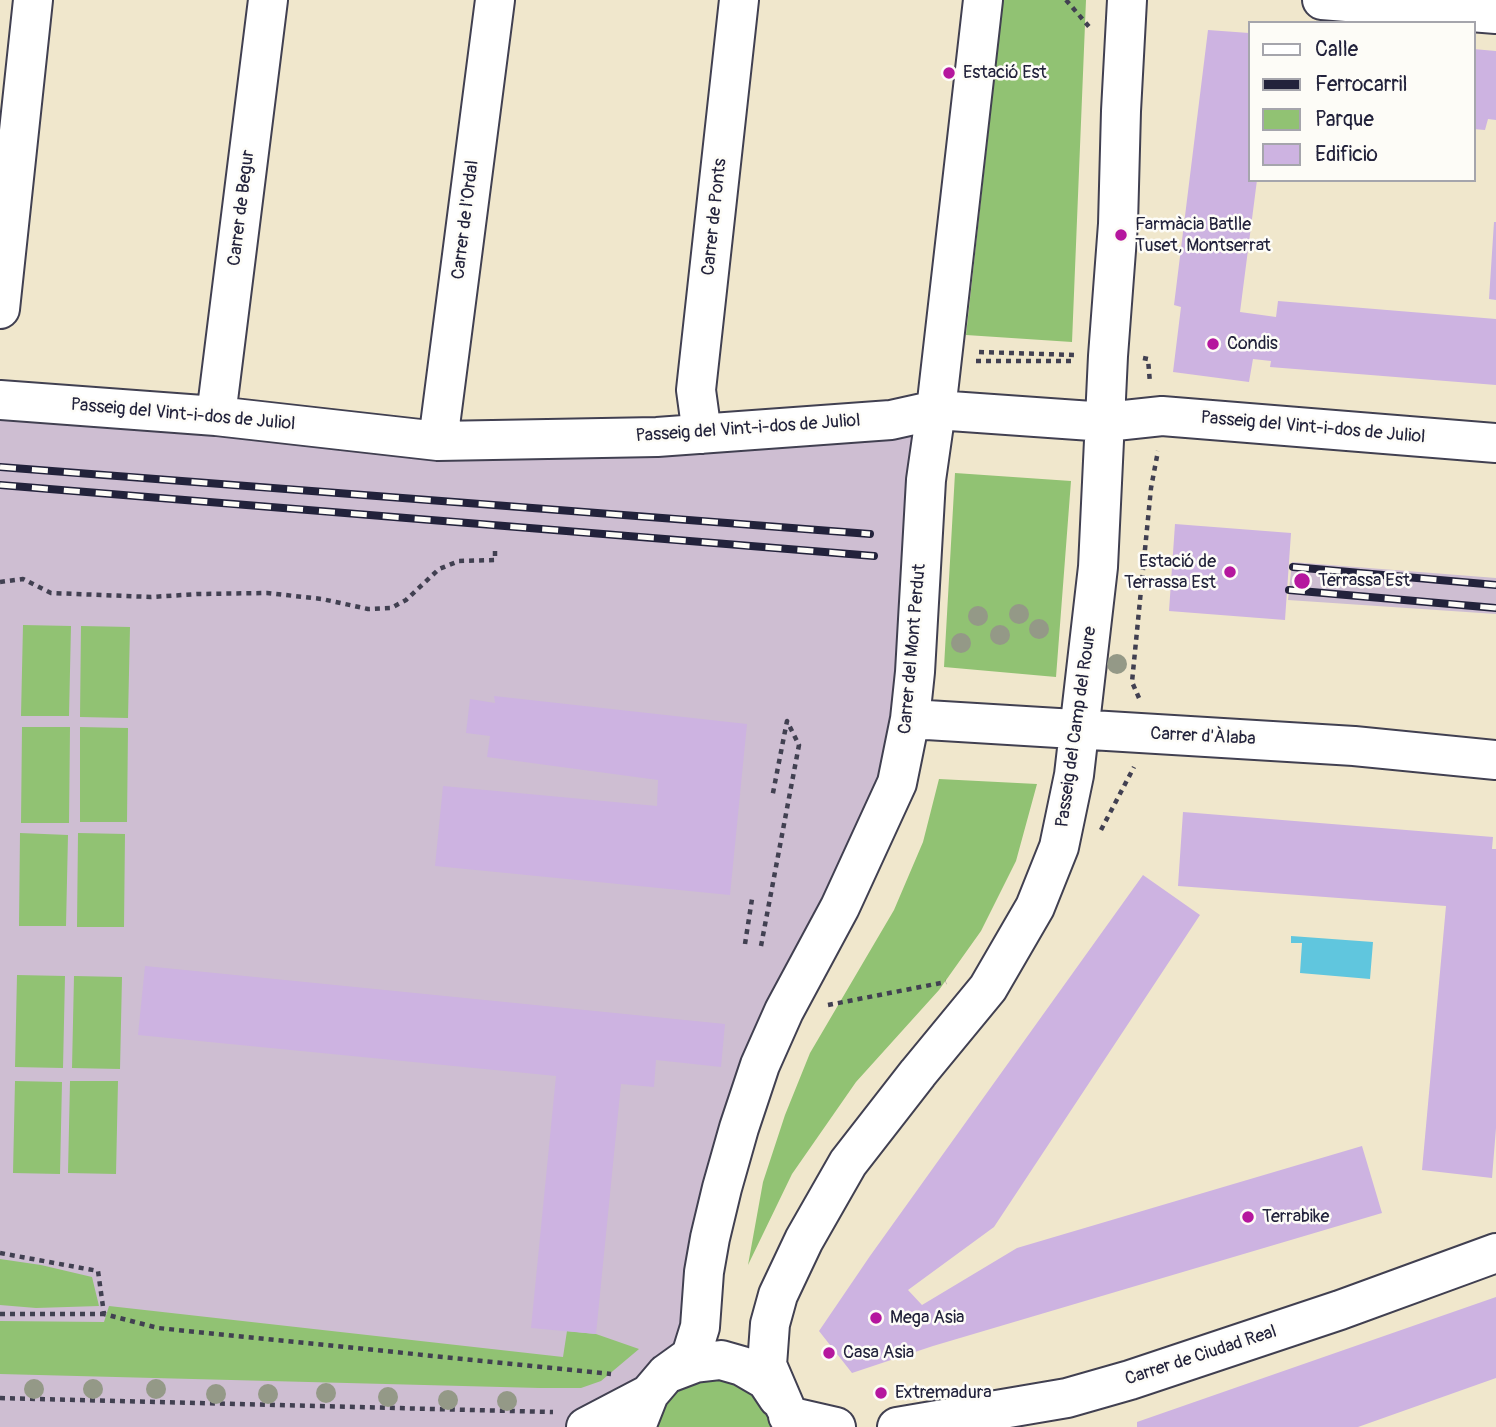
<!DOCTYPE html>
<meta charset="utf-8">
<style>
body{margin:0}
#map{position:relative;width:1496px;height:1427px;overflow:hidden;background:#f0e7cc;font-family:Pangolin,sans-serif}
canvas{display:block}
.legend{position:absolute;left:1248px;top:21px;width:228px;height:161px;box-sizing:border-box;background:#fdfcf7;border:2px solid #a5a5ac;margin:0;padding:9px 12px;list-style:none;font-size:21px;color:#22223b}
.legend li{display:flex;align-items:center;gap:14px;height:35px}
.legend b{width:35px;border:2px solid #a5a5ac}
</style>
<div id="map">
<canvas width="1496" height="1427"></canvas>
<ul class="legend">
<li><b style="height:9px;background:#fff"></b>Calle</li>
<li><b style="height:9px;background:#22223b"></b>Ferrocarril</li>
<li><b style="height:19px;background:#91c273"></b>Parque</li>
<li><b style="height:19px;background:#cdb3e1"></b>Edificio</li>
</ul>
</div>
<script>
const c = document.querySelector('canvas').getContext('2d');
c.lineJoin = 'round';
function fillPath(path, color) {
  c.fillStyle = color;
  c.fill(path, 'evenodd');
}
function shape(rows) {
  const path = new Path2D();
  for (const r of rows) {
    path.moveTo(r[0], r[1]);
    for (let i = 2; i < r.length; i += 2) path.lineTo(r[i], r[i + 1]);
  }
  return path;
}
function trace(path, color, width, dash) {
  c.strokeStyle = color;
  c.lineWidth = width;
  c.lineCap = dash ? 'butt' : 'round';
  c.setLineDash(dash || []);
  c.stroke(path);
}
function write(font, color, halo, rows, align = 'center') {
  c.font = font + ' Pangolin,sans-serif';
  c.lineWidth = 5;
  c.setLineDash([]);
  c.textBaseline = 'middle';
  c.strokeStyle = halo;
  c.fillStyle = color;
  for (const [text, x, y, turn = 0] of rows) {
    c.save();
    c.translate(x, y);
    c.rotate((+turn || 0) * Math.PI / 180);
    c.textAlign = isNaN(turn) ? turn : align;
    if (halo) c.strokeText(text, 0, 0);
    c.fillText(text, 0, 0);
    c.restore();
  }
}
const industrial = shape([
 [0,410,242,425,918,421,903,734,756,1070,702,1325,632,1427,0,1427],
 [1292,562,1496,578,1496,614,1288,600]
]);
const green = shape([
 [1003,0,1086,0,1072,342,966,335],
 [955,473,1071,481,1056,677,944,667],
 [23,625,71,626,69,716,21,716],
 [81,626,130,627,128,718,80,717],
 [22,727,70,727,69,823,21,823],
 [80,727,128,728,127,822,80,822],
 [939,779,1037,784,1016,861,981,931,939,990,856,1082,792,1174,748,1265,763,1182,785,1115,810,1053,894,910,923,842],
 [20,833,68,835,66,926,19,926],
 [78,833,125,834,124,927,77,927],
 [17,975,65,976,63,1068,15,1067],
 [74,976,122,977,120,1069,72,1068],
 [15,1081,62,1082,60,1174,13,1173],
 [70,1081,118,1081,116,1174,68,1173],
 [0,1259,41,1265,92,1277,99,1306,36,1308,0,1305],
 [109,1306,563,1357,567,1331,596,1334,639,1349,601,1381,581,1388,540,1388,0,1374,0,1321,104,1322],
 [710,1377,727,1380,744,1387,757,1398,767,1413,772,1427,648,1427,676,1387]
]);
const water = shape([
 [1291,936,1373,942,1370,979,1300,973,1302,943,1291,943]
]);
const building = shape([
 [1208,30,1249,33,1249,180,1257,180,1240,312,1276,317,1278,301,1496,319,1496,385,1270,367,1271,361,1253,359,1249,382,1173,372,1181,307,1174,305],
 [1473,49,1496,51,1496,120,1488,119,1485,130,1473,129],
 [1494,222,1496,222,1496,300,1489,299],
 [1175,524,1291,533,1285,620,1169,611],
 [494,696,747,724,730,895,435,866,443,786,657,806,658,780,487,757,490,736,466,733,470,699,495,703],
 [1183,812,1493,837,1492,849,1496,849,1496,1128,1492,1178,1422,1170,1446,906,1178,886],
 [1143,875,1200,915,994,1227,908,1290,922,1305,1017,1248,1362,1146,1382,1213,933,1346,852,1373,819,1331,870,1256],
 [145,966,725,1024,721,1067,656,1060,654,1087,621,1084,596,1334,531,1328,556,1076,138,1035],
 [1496,1297,1496,1378,1358,1427,1137,1427,1137,1422]
]);
const path = shape([
 [1066,0,1091,29],
 [979,352,1075,355],
 [1143,358,1148,359,1150,383],
 [976,361,1072,361],
 [0,582,23,579,51,593,151,597,198,594,267,593,322,599,368,609,391,608,406,600,439,569,459,561,495,560,495,547],
 [1139,698,1132,682,1151,488,1158,451],
 [1101,830,1134,767],
 [745,944,752,899],
 [761,946,799,745,787,721,772,798],
 [828,1005,946,982],
 [0,1253,98,1271,104,1314,158,1328,611,1374],
 [0,1314,104,1314],
 [0,1398,553,1412]
]);
const minor = shape([
 [1322,0,1496,14],
 [0,309,33,0],
 [0,400,216,416,438,441,657,437,891,420,936,410,1106,422,1162,416,1496,443],
 [216,416,268,0],
 [702,434,696,390,739,0],
 [438,441,495,0],
 [910,719,1354,746,1496,760],
 [666,1374,691,1356,700,1327,704,1272,710,1238,722,1188,739,1128,760,1065,784,1011,840,907,897,783,910,719,915,672,926,480,936,410,983,0],
 [785,1407,767,1365,770,1324,778,1295,804,1240,848,1163,918,1073,988,988,1035,907,1059,847,1074,775,1098,567,1108,356,1118,224,1121,111,1127,0],
 [788,1416,836,1427],
 [586,1427,649,1394],
 [636,1427,649,1394,666,1374,695,1363,721,1360,742,1366,766,1380,778,1398],
 [897,1427,1067,1398,1130,1380,1340,1310,1496,1253]
]);
const rail = shape([
 [0,467,870,534],
 [0,485,874,556],
 [1293,567,1496,585],
 [1289,590,1496,608]
]);
const trees = [
 [1019,614],
 [978,616],
 [1039,629],
 [1000,635],
 [961,643],
 [1117,664],
 [34,1389],
 [93,1389],
 [156,1389],
 [326,1393],
 [216,1394],
 [268,1394],
 [388,1397],
 [448,1400],
 [507,1401]
];
const markers = [
 [949,73,7,"#b5179e"],
 [1121,235,7,"#b5179e"],
 [1213,344,7,"#b5179e"],
 [1230,572,7,"#b5179e"],
 [1302,581,9,"#b5179e"],
 [1248,1217,7,"#b5179e"],
 [876,1318,7,"#b5179e"],
 [829,1353,7,"#b5179e"],
 [881,1393,7,"#b5179e"]
];
const poiNames = [
 ["Estació Est",963,73],
 ["Farmàcia Batlle",1135,225],
 ["Tuset, Montserrat",1135,246],
 ["Condis",1227,344],
 ["Estació de",1216,562,"right"],
 ["Terrassa Est",1216,583,"right"],
 ["Terrassa Est",1318,581],
 ["Terrabike",1262,1217],
 ["Mega Asia",890,1318],
 ["Casa Asia",843,1353],
 ["Extremadura",895,1393]
];
const streetNames = [
 ["Carrer de Begur",242,208,-83],
 ["Carrer de Ponts",715,217,-84],
 ["Carrer de l'Ordal",466,220,-83],
 ["Passeig del Vint-i-dos de Juliol",183,415,5],
 ["Passeig del Vint-i-dos de Juliol",1313,428,5],
 ["Passeig del Vint-i-dos de Juliol",748,429,-4],
 ["Carrer del Mont Perdut",913,649,-85],
 ["Passeig del Camp del Roure",1077,727,-82],
 ["Carrer d'Àlaba",1203,737,3],
 ["Carrer de Ciudad Real",1201,1356,-18]
];
fillPath(industrial, '#cebed2');
fillPath(green, '#91c273');
fillPath(water, '#60c6de');
fillPath(building, '#cdb3e1');
trace(minor, '#414051', 42);
trace(path, '#414051', 4.5, [5, 5]);
trace(minor, '#fff', 38);
trace(rail, '#22223b', 8);
trace(rail, '#fdfcf7', 5, [16]);
c.fillStyle = '#949987';
for (const [x, y] of trees) {
  c.beginPath();
  c.arc(x, y, 10, 0, 2 * Math.PI);
  c.fill();
}
for (const [x, y, r, color] of markers) {
  const dot = new Path2D();
  dot.arc(x, y, r, 0, 2 * Math.PI);
  c.fillStyle = color;
  c.fill(dot);
  trace(dot, '#fdfcf7', 2.5);
}
write('18px', '#22223b', '#fdfcf7', poiNames, 'left');
write('18px', '#22223b', '#fdfcf7', streetNames);
</script>
